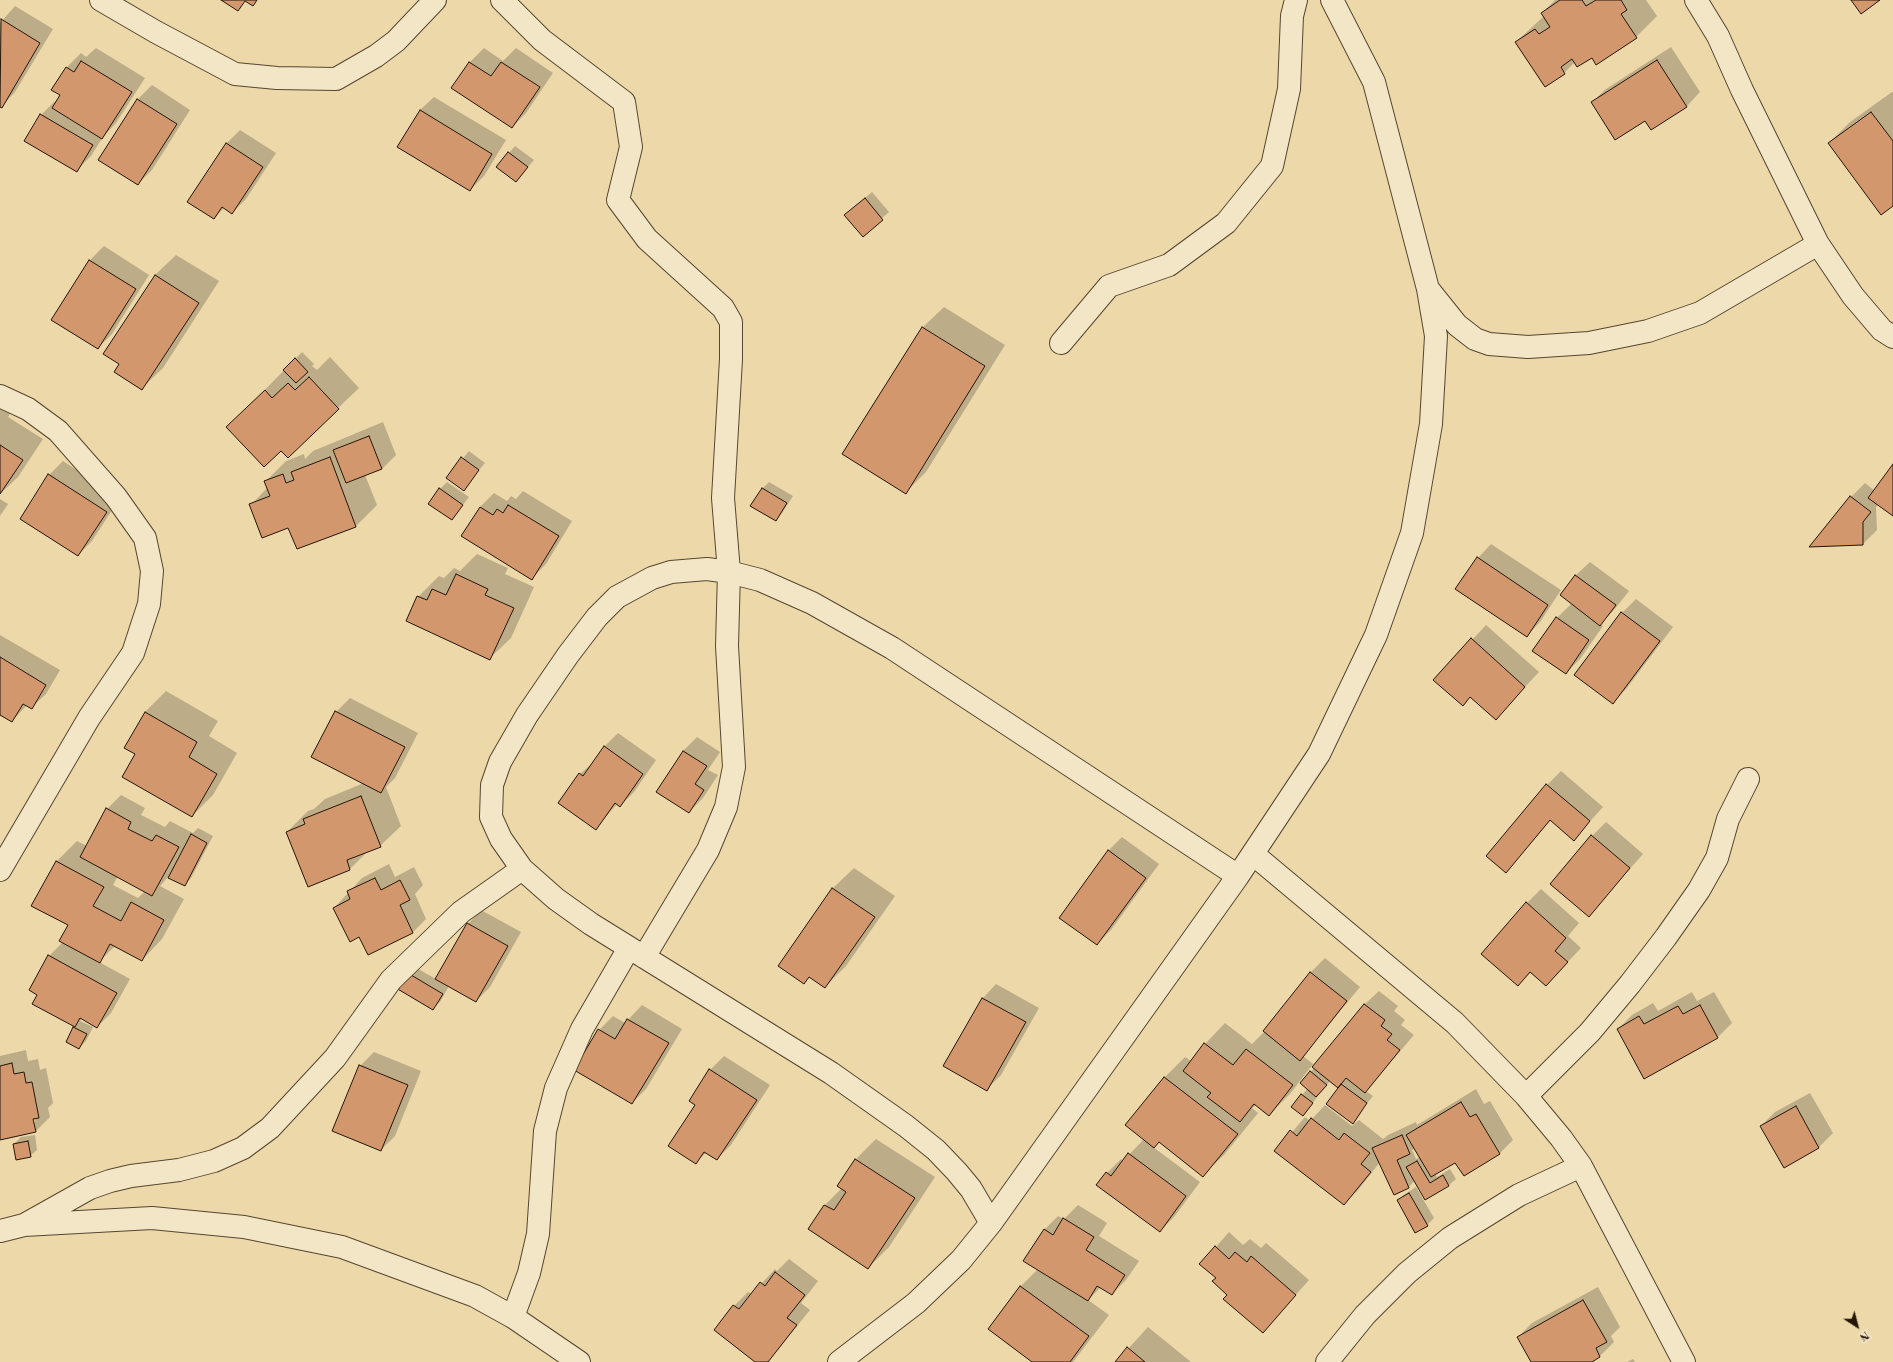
<!DOCTYPE html>
<style>
body{margin:0}
#map{position:relative;width:1893px;height:1362px;overflow:hidden;background:#ecd8a9;font-family:"Libre Bodoni",serif}
canvas{display:block}
.north{position:absolute;left:1837px;top:1306px;width:40px;height:40px;-webkit-text-stroke:3px #f3e6c7;paint-order:stroke;rotate:144deg;font-size:11px;font-weight:700;line-height:16px;text-align:center;color:#241506}
.north::after{content:'';display:block;margin:auto;width:14px;height:18px;background:#241506;clip-path:polygon(50% 0,100% 100%,50% 72%,0 100%)}
</style>
<div id="map">
<canvas width="1893" height="1362"></canvas>
<div class="north">N</div>
</div>
<script>
const c = document.querySelector('canvas').getContext('2d');
c.lineJoin = 'round';
function fillPath(path, color) {
  c.fillStyle = color;
  c.fill(path, 'evenodd');
}
function shape(rows) {
  const path = new Path2D();
  for (const r of rows) {
    path.moveTo(r[0], r[1]);
    for (let i = 2; i < r.length; i += 2) path.lineTo(r[i], r[i + 1]);
  }
  return path;
}
function trace(path, color, width, dash) {
  c.strokeStyle = color;
  c.lineWidth = width;
  c.lineCap = dash ? 'butt' : 'round';
  c.setLineDash(dash || []);
  c.stroke(path);
}
const shadow = shape([
 [1555,0,1646,0,1657,16,1636,37,1575,62,1564,73,1516,42,1544,16,1542,13],
 [15,6,53,29,15,92,2,106,0,105,0,23],
 [1671,47,1700,92,1687,106,1651,129,1645,120,1592,102,1606,89],
 [96,48,145,78,116,123,103,137,91,156,77,170,41,115,55,101,56,102,61,95,53,90,67,67,81,53,86,57],
 [484,48,503,61,516,48,553,73,526,113,512,127,453,88,470,62],
 [152,85,190,110,152,170,138,184,99,160,138,99],
 [1892,92,1893,92,1893,205,1829,143,1850,122],
 [434,97,506,140,484,176,470,190,420,110],
 [240,130,276,153,246,199,232,213,224,208,214,218,226,144],
 [515,146,534,160,516,181,498,166],
 [872,192,889,212,863,235,852,209],
 [104,246,149,275,112,334,98,348,52,320,90,260],
 [176,255,219,281,163,368,142,388,155,275],
 [944,307,1005,345,926,472,906,492,844,454,923,327],
 [302,352,314,364,312,366,317,370,330,357,359,388,288,456,248,407],
 [0,397,15,406,8,417,43,439,18,477,0,494],
 [383,422,396,455,382,469,365,475,377,505,356,526,298,548,289,527,251,505,268,487,265,482,286,461,304,454,305,459,313,451],
 [469,451,485,463,463,489,447,478],
 [63,461,120,498,92,541,78,555,49,475],
 [1893,466,1893,515,1879,504,1876,507,1877,530,1863,544,1811,546,1851,497,1865,483,1875,491],
 [447,482,469,497,452,519,440,489],
 [769,482,793,496,782,513,776,520,762,489],
 [523,491,572,521,546,564,532,578,480,507,494,493,507,501,511,496,516,499],
 [0,499,8,504,0,516],
 [1491,544,1561,590,1540,622,1527,636,1478,558],
 [477,554,508,568,505,574,534,587,511,638,490,658,418,597,439,576,444,578,454,568,460,571],
 [1590,562,1629,591,1614,610,1600,624,1603,626,1580,659,1566,673,1557,618,1572,603,1561,595,1576,575],
 [1636,599,1673,627,1626,689,1612,703,1622,613],
 [1486,625,1539,672,1496,718,1471,696,1435,680],
 [0,635,60,670,46,694,32,707,27,705,12,721,0,714],
 [166,691,218,721,209,736,237,753,213,795,192,816,137,753,145,712],
 [350,698,418,733,395,778,386,787,401,826,380,846,367,852,350,869,287,832,308,811,314,809,325,799,364,783,336,712],
 [618,733,656,760,634,792,620,806,617,804,596,828,580,774,595,761,604,747],
 [697,737,720,752,708,770,718,775,703,798,689,812,683,751],
 [1561,771,1603,807,1574,839,1551,820,1506,872,1547,785],
 [121,795,145,808,141,815,165,827,170,821,193,833,198,828,213,836,191,878,184,885,168,877,160,886,184,899,162,939,142,960,115,946,99,962,130,979,111,1013,97,1027,82,1018,80,1021,93,1027,86,1041,79,1048,74,1028,75,1026,39,994,49,956,63,942,69,924,56,862,77,841,87,846,107,809],
 [118,876,145,891,138,898,113,885],
 [1606,822,1643,854,1589,915,1592,836],
 [1122,837,1159,864,1111,930,1097,944,1108,851],
 [389,864,395,877,414,867,423,885,415,894,426,919,412,933,360,936,334,908,362,878],
 [854,868,895,896,846,966,825,987,810,976,779,966,833,888],
 [1541,889,1579,923,1568,936,1581,948,1546,985,1531,972,1518,985,1527,903],
 [481,910,521,932,490,987,476,1001,449,986,440,1002,433,1008,397,988,413,966,436,979,468,924],
 [1325,958,1360,987,1303,1056,1313,1064,1290,1094,1269,1115,1256,1105,1252,1108,1258,1113,1224,1155,1203,1175,1159,1141,1153,1147,1200,1182,1174,1217,1160,1231,1107,1173,1121,1159,1123,1161,1144,1139,1127,1125,1165,1077,1185,1057,1191,1061,1205,1044,1225,1023,1252,1044,1265,1031,1311,972],
 [996,984,1039,1008,1001,1075,987,1089,945,1066,983,998],
 [1379,991,1398,1006,1394,1011,1405,1020,1401,1025,1414,1035,1366,1091,1373,1096,1352,1122,1328,1104,1343,1081,1330,1081,1303,1115,1292,1107,1308,1088,1311,1072,1365,1004],
 [1692,992,1697,1001,1714,992,1732,1023,1718,1037,1645,1077,1618,1029,1632,1015,1653,1003,1658,1011],
 [642,1005,682,1029,646,1089,632,1103,599,1030,613,1016,625,1023],
 [26,1050,28,1061,38,1059,40,1070,46,1068,53,1103,48,1108,50,1117,36,1131,0,1139,0,1056],
 [33,1114,35,1122,33,1122],
 [374,1052,421,1071,395,1136,381,1150,360,1066],
 [724,1056,770,1085,731,1145,717,1159,707,1152,695,1163,697,1104,690,1100,710,1070],
 [1476,1089,1484,1104,1490,1101,1513,1140,1499,1154,1456,1161,1435,1174,1437,1177,1450,1169,1456,1179,1449,1185,1426,1199,1415,1180,1409,1187,1395,1194,1380,1162,1358,1190,1344,1204,1276,1151,1305,1117,1310,1121,1325,1105,1352,1126,1359,1120,1383,1139,1388,1135,1416,1122,1417,1125],
 [1415,1148,1420,1157,1416,1159,1412,1150],
 [1810,1093,1833,1133,1819,1147,1784,1167,1761,1126,1775,1112],
 [35,1135,37,1150,30,1156,14,1144,21,1137],
 [876,1139,935,1177,889,1247,868,1268,809,1229,825,1205,842,1188,838,1185,856,1159],
 [1416,1187,1434,1218,1427,1225,1398,1200,1405,1194],
 [1078,1205,1107,1223,1099,1236,1139,1261,1126,1280,1112,1294,1101,1287,1088,1300,1109,1315,1073,1362,1034,1362,989,1329,1021,1286,1038,1269,1044,1230,1058,1216,1064,1219],
 [1229,1232,1243,1245,1250,1239,1261,1248,1266,1243,1309,1280,1263,1332,1228,1294,1217,1277,1201,1264],
 [789,1259,818,1281,801,1303,810,1310,768,1362,757,1362,715,1330,734,1306,748,1292,752,1294,775,1269,777,1271],
 [1598,1287,1620,1327,1611,1336,1614,1342,1600,1356,1589,1362,1532,1362,1518,1337,1532,1323],
 [1148,1327,1191,1362,1116,1362],
 [1633,1359,1635,1362,1627,1362]
]);
const building = shape([
 [221,0,257,0,253,6,245,1,238,11,221,0],
 [1560,0,1582,0,1586,6,1596,0,1621,0,1627,10,1621,14,1637,38,1596,65,1592,58,1577,67,1572,59,1561,67,1565,74,1545,87,1515,42,1535,29,1539,34,1550,27,1541,13,1560,0],
 [1851,0,1880,0,1861,14,1851,0],
 [1,19,40,43,2,108,0,107,1,19],
 [1657,60,1687,107,1651,130,1645,121,1615,140,1591,102,1657,60],
 [81,61,132,92,102,139,52,108,60,95,51,90,66,67,74,72,81,61],
 [469,62,491,76,501,62,540,87,512,128,451,88,469,62],
 [137,99,177,124,138,185,98,160,137,99],
 [420,110,492,154,470,191,397,147,420,110],
 [1871,112,1893,141,1893,206,1881,215,1828,143,1871,112],
 [40,114,93,145,77,172,24,141,40,114],
 [226,143,263,167,232,214,222,207,214,219,187,202,226,143],
 [508,152,528,167,516,182,496,167,508,152],
 [865,198,883,220,863,237,844,215,865,198],
 [89,260,136,289,98,349,51,320,89,260],
 [155,275,199,303,142,390,114,372,119,364,103,354,155,275],
 [922,327,985,366,906,494,842,454,922,327],
 [295,358,308,372,296,383,283,370,295,358],
 [309,377,339,409,288,458,281,451,264,467,226,427,265,390,272,398,288,383,295,390,309,377],
 [369,436,382,469,346,483,333,450,369,436],
 [0,445,23,460,0,494,0,445],
 [330,457,356,527,297,549,288,528,262,538,249,504,270,496,264,481,283,474,286,483,294,480,291,472,330,457],
 [461,457,479,470,464,491,446,478,461,457],
 [1893,464,1893,516,1868,498,1893,464],
 [48,474,107,512,78,556,20,519,48,474],
 [439,488,463,505,452,520,428,504,439,488],
 [762,488,787,503,776,521,750,506,762,488],
 [1850,496,1871,512,1863,522,1863,545,1809,547,1850,496],
 [508,505,559,536,532,580,461,536,480,507,493,515,497,509,503,513,508,505],
 [1477,557,1548,605,1527,637,1455,589,1477,557],
 [456,574,488,589,485,595,514,608,490,660,406,621,417,596,427,600,432,589,446,595,456,574],
 [1575,575,1616,605,1600,626,1560,595,1575,575],
 [1621,612,1660,641,1613,704,1574,675,1621,612],
 [1556,617,1589,640,1566,674,1532,651,1556,617],
 [1471,638,1525,687,1496,720,1470,697,1463,706,1433,680,1471,638],
 [0,657,46,685,32,709,23,704,12,722,0,715,0,657],
 [335,711,405,747,381,793,311,757,335,711],
 [145,712,197,742,189,757,217,774,192,817,122,777,135,754,124,748,145,712],
 [604,746,643,774,620,807,615,803,596,830,558,803,579,773,583,776,604,746],
 [683,751,707,766,695,784,704,790,689,813,656,792,683,751],
 [1546,784,1590,821,1574,841,1550,820,1506,873,1486,856,1546,784],
 [361,796,381,847,347,860,350,870,308,887,286,832,305,824,303,819,361,796],
 [106,808,131,822,128,829,152,841,156,835,179,847,152,896,80,857,106,808],
 [191,834,207,843,185,886,168,878,191,834],
 [1591,835,1630,868,1589,917,1550,884,1591,835],
 [1108,850,1146,878,1097,945,1059,918,1108,850],
 [56,861,104,887,93,906,121,921,131,902,164,920,142,961,110,944,100,963,59,941,68,925,31,906,56,861],
 [375,878,381,890,400,880,410,900,400,905,413,933,368,955,359,937,350,942,333,908,350,899,347,891,375,878],
 [832,888,875,917,825,988,809,977,804,984,778,966,832,888],
 [1526,902,1566,938,1555,951,1568,962,1546,986,1530,972,1518,986,1481,954,1526,902],
 [467,923,508,946,476,1002,435,979,467,923],
 [48,955,117,993,97,1028,80,1018,75,1027,32,1004,37,995,29,990,48,955],
 [406,972,443,994,433,1010,396,988,406,972],
 [1310,972,1347,1001,1300,1061,1263,1031,1310,972],
 [982,998,1026,1022,987,1091,943,1066,982,998],
 [1364,1004,1385,1020,1381,1026,1392,1034,1387,1040,1400,1050,1365,1093,1346,1078,1338,1088,1312,1067,1364,1004],
 [1700,1005,1718,1038,1644,1079,1617,1029,1639,1016,1644,1024,1678,1006,1683,1014,1700,1005],
 [627,1019,669,1043,632,1104,574,1070,598,1029,615,1039,627,1019],
 [73,1027,87,1034,79,1049,66,1042,73,1027],
 [1204,1043,1233,1065,1246,1049,1293,1085,1269,1116,1254,1104,1240,1122,1207,1097,1211,1093,1183,1071,1204,1043],
 [12,1063,14,1074,24,1072,26,1083,32,1082,39,1118,33,1119,36,1132,0,1140,0,1066,12,1063],
 [359,1065,408,1085,381,1151,332,1131,359,1065],
 [709,1069,757,1100,717,1160,704,1152,696,1164,668,1146,695,1105,689,1101,709,1069],
 [1310,1071,1327,1085,1316,1097,1300,1083,1310,1071],
 [1164,1077,1238,1134,1203,1177,1159,1142,1154,1148,1125,1125,1164,1077],
 [1341,1084,1367,1103,1353,1124,1326,1104,1341,1084],
 [1301,1094,1313,1103,1303,1116,1291,1107,1301,1094],
 [1461,1102,1470,1117,1476,1114,1500,1154,1464,1176,1455,1163,1431,1177,1406,1135,1461,1102],
 [1796,1106,1819,1148,1784,1168,1760,1126,1796,1106],
 [1311,1118,1339,1140,1344,1133,1370,1153,1361,1164,1371,1172,1344,1205,1274,1151,1290,1130,1297,1136,1311,1118],
 [1402,1135,1410,1154,1397,1160,1409,1188,1394,1195,1372,1148,1402,1135],
 [28,1141,31,1157,16,1160,13,1144,28,1141],
 [1128,1153,1186,1196,1160,1232,1096,1185,1106,1172,1111,1176,1128,1153],
 [855,1159,915,1198,868,1269,808,1229,824,1205,834,1210,846,1192,837,1186,855,1159],
 [1417,1161,1430,1183,1443,1175,1449,1186,1425,1200,1406,1167,1417,1161],
 [1409,1193,1428,1226,1415,1233,1397,1200,1409,1193],
 [1063,1218,1094,1237,1086,1250,1125,1275,1112,1295,1097,1286,1088,1301,1023,1261,1044,1229,1053,1235,1063,1218],
 [1215,1246,1229,1259,1235,1252,1247,1262,1251,1256,1296,1295,1263,1333,1223,1299,1227,1295,1212,1281,1216,1278,1199,1264,1215,1246],
 [775,1272,805,1295,787,1318,797,1325,768,1362,755,1362,714,1330,733,1305,739,1309,760,1282,765,1286,775,1272],
 [1020,1286,1089,1336,1070,1362,1032,1362,988,1329,1020,1286],
 [1583,1300,1607,1342,1596,1348,1600,1357,1592,1362,1531,1362,1517,1337,1583,1300],
 [1127,1347,1145,1362,1115,1362,1127,1347]
]);
const minor = shape([
 [101,0,156,32,235,74,277,78,336,79,376,56,396,41,435,0],
 [502,0,542,40,624,102,631,147,618,200,647,239,723,308,731,322,731,359,723,498,729,572,727,646,734,767,726,807,708,850,644,957],
 [1696,0,1718,36,1742,90,1818,244,1853,296,1882,330,1893,337],
 [1429,290,1457,325,1475,339,1489,344,1528,347,1589,343,1648,331,1700,313,1818,244],
 [1061,343,1109,286,1169,265,1226,223,1272,166,1289,89,1292,16,1296,0],
 [0,396,28,409,58,431,116,497,145,538,152,571,149,604,133,653,89,718,0,870],
 [1253,854,1455,1023,1526,1096,1561,1138,1581,1166,1684,1362],
 [1526,1096,1590,1032,1630,984,1666,937,1699,890,1717,858,1728,819,1748,779],
 [991,1223,971,1189,957,1172,936,1150,906,1126,831,1073,591,924,556,899,522,869,501,839,491,817,492,785,500,762,527,715,568,655,597,617,617,597,652,578,671,572,707,569,729,572,760,580,812,603,892,648,1238,876],
 [24,1225,90,1188,110,1181,131,1176,179,1170,214,1161,243,1148,270,1128,335,1058,391,980,461,912,522,869],
 [0,1231,24,1225,152,1218,244,1227,342,1247,475,1296,513,1317,579,1362],
 [513,1317,529,1273,538,1234,545,1131,556,1088,582,1029,629,948],
 [839,1362,916,1303,961,1260,991,1223,1238,876,1319,754,1376,635,1412,533,1431,424,1436,336,1428,289,1374,82,1332,0],
 [1327,1362,1365,1315,1407,1273,1450,1238,1519,1195,1581,1166]
]);
fillPath(shadow, '#0003');
fillPath(building, '#d2976c');
trace(building, '#241506', 1);
trace(minor, '#56462f', 24);
trace(minor, '#f3e6c7', 22);
</script>
